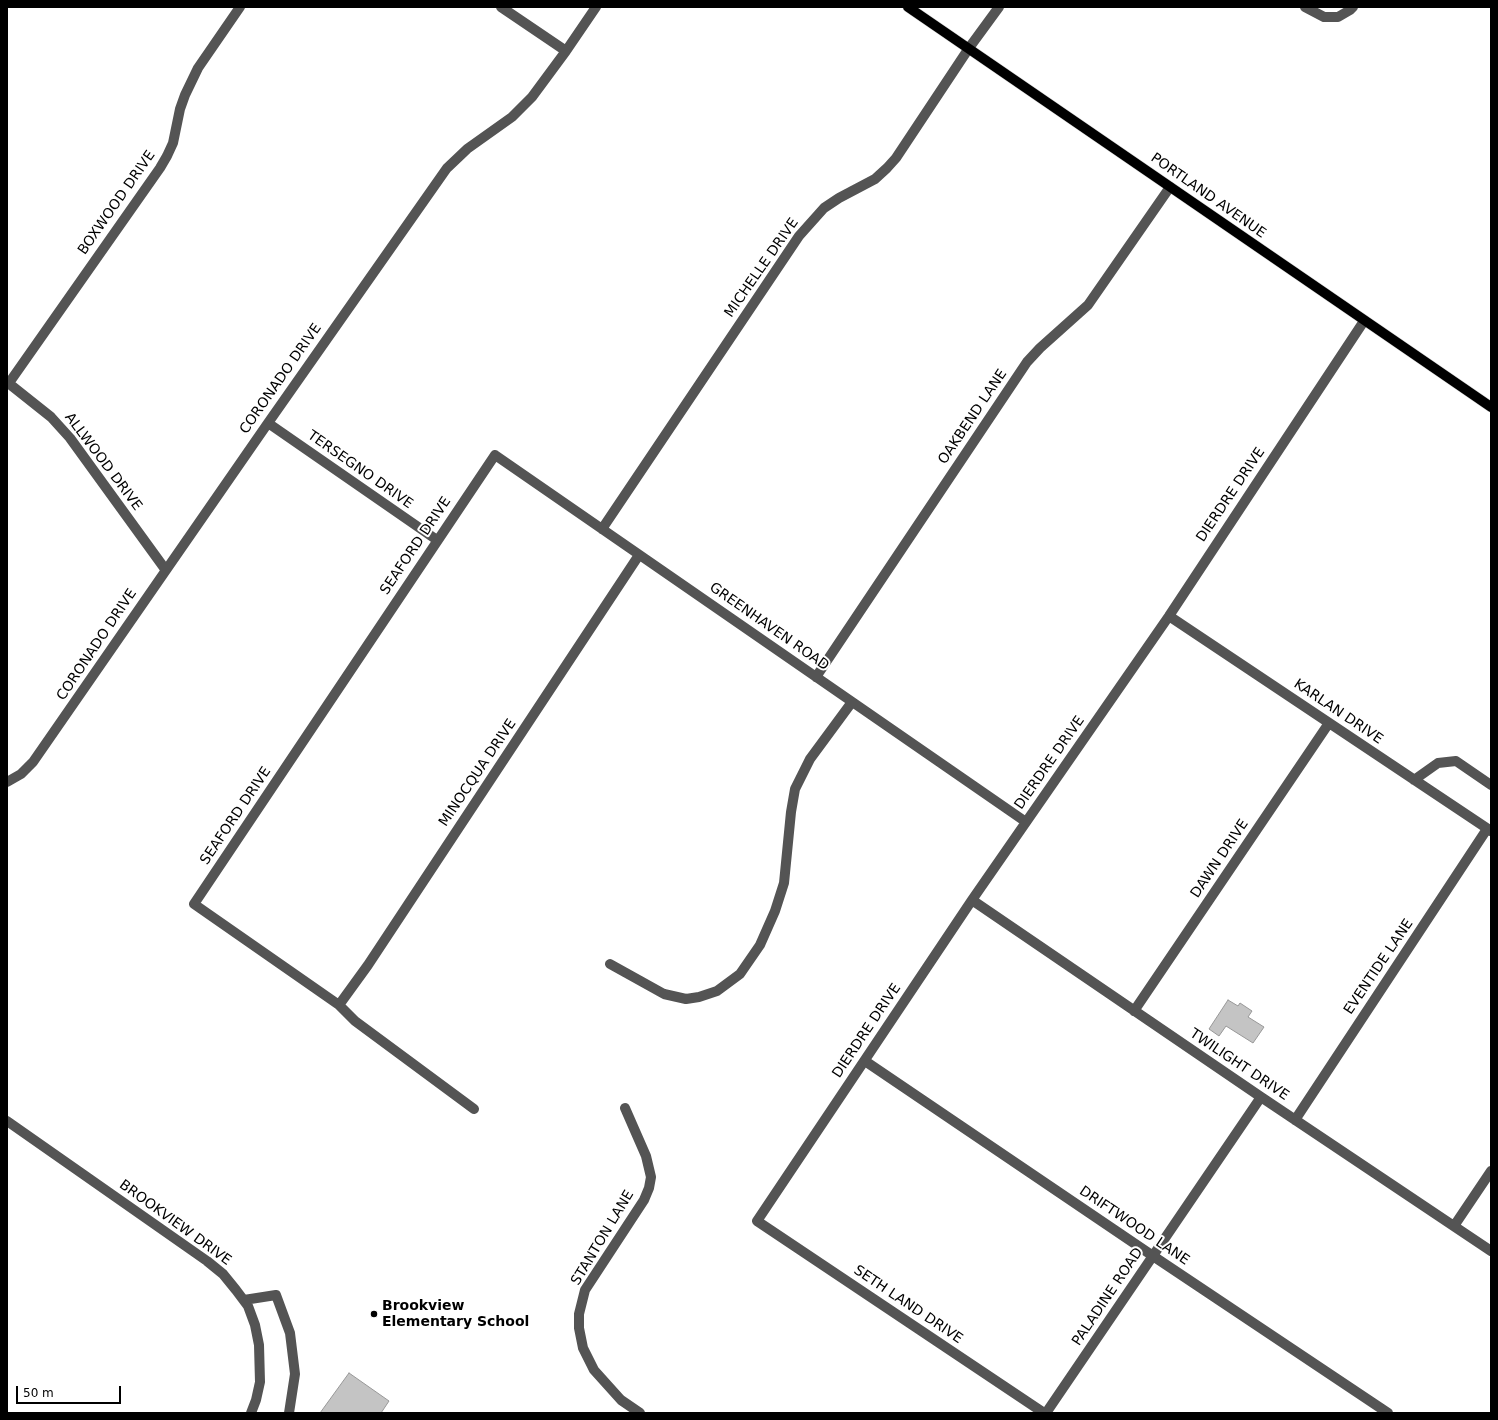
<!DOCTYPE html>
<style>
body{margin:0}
#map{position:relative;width:1498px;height:1420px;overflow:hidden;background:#fff;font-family:"DejaVu Sans",sans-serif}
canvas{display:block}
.frame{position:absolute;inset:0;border:8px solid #000;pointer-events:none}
.scale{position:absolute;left:16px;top:1386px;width:105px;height:18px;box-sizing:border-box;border:2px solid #000;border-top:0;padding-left:5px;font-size:12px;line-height:14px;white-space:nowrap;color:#000;-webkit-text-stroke:3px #fff;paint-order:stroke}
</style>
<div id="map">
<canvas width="1498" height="1420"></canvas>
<div class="frame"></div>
<div class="scale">50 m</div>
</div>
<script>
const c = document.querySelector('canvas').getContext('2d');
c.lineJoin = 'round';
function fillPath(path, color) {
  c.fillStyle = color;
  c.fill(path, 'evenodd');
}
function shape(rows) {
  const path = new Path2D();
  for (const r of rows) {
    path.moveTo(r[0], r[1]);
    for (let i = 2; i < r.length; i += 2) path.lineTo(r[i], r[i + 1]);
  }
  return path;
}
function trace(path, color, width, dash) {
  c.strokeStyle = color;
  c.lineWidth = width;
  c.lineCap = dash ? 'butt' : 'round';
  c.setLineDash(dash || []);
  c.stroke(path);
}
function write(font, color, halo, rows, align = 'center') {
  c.font = font + ' "DejaVu Sans",sans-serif';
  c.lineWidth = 4;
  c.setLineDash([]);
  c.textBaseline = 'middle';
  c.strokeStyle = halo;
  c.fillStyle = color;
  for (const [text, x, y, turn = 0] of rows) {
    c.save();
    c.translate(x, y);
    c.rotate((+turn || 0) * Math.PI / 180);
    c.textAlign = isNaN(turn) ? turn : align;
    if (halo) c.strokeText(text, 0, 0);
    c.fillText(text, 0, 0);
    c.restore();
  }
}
const building = shape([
 [1228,1000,1238,1006,1240,1003,1252,1011,1248,1017,1264,1027,1253,1043,1226,1026,1219,1036,1209,1029,1228,1000],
 [349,1373,389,1401,381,1413,320,1413,349,1373]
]);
const minor = shape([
 [501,7,566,51],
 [1305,7,1324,17,1338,17,1350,10,1353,7],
 [7,382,51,417,70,438,165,569],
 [9,383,160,168,167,156,173,143,180,109,185,95,198,68,240,7],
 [268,423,437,540],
 [602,529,799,236,824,208,839,198,875,179,887,168,896,158,969,48,999,7],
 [1169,616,1491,831],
 [816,677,1027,362,1040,348,1088,305,1170,187],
 [1414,780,1438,763,1456,761,1491,785],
 [7,782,21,774,33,762,268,423,447,168,467,149,512,117,532,97,566,51,596,7],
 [972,900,1261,1097,1491,1251],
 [610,964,664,994,686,999,699,997,717,991,740,974,760,945,775,911,784,883,791,812,795,789,810,759,852,702],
 [339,1005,368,965,639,555],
 [1134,1011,1329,723],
 [865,1061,1153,1256,1388,1413],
 [625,1108,646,1156,651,1177,649,1188,644,1200,585,1290,579,1314,579,1328,583,1348,594,1370,621,1400,640,1413],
 [474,1109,355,1021,339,1005,194,904,495,455,1026,822],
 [1295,1120,1487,829],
 [7,1121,207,1261,223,1274,236,1290,248,1306,255,1325,259,1345,260,1382,256,1400,251,1413],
 [1454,1226,1491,1171],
 [244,1300,276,1295,290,1333,295,1374,289,1413],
 [1044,1413,757,1221,972,900,1169,616,1364,321],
 [1046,1413,1261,1097]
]);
const major = shape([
 [908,7,1491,407]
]);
const markers = [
 [374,1314,4,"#000"]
];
const streetNames = [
 ["PORTLAND AVENUE",1208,196,35],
 ["BOXWOOD DRIVE",117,203,-55],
 ["MICHELLE DRIVE",762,268,-55],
 ["CORONADO DRIVE",281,379,-55],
 ["OAKBEND LANE",973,417,-56],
 ["ALLWOOD DRIVE",103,462,53],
 ["TERSEGNO DRIVE",360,470,35],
 ["DIERDRE DRIVE",1231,495,-56],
 ["SEAFORD DRIVE",416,546,-56],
 ["GREENHAVEN ROAD",769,627,35],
 ["CORONADO DRIVE",97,645,-56],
 ["KARLAN DRIVE",1338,712,34],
 ["DIERDRE DRIVE",1050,763,-55],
 ["MINOCQUA DRIVE",478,773,-56],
 ["SEAFORD DRIVE",236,816,-56],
 ["DAWN DRIVE",1220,859,-56],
 ["EVENTIDE LANE",1379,967,-56],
 ["DIERDRE DRIVE",867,1031,-56],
 ["TWILIGHT DRIVE",1239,1065,34],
 ["BROOKVIEW DRIVE",175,1223,36],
 ["DRIFTWOOD LANE",1134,1226,34],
 ["STANTON LANE",603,1238,-59],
 ["PALADINE ROAD",1108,1297,-56],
 ["SETH LAND DRIVE",908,1305,34]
];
const poiNames = [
 ["Brookview",382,1306],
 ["Elementary School",382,1322]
];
fillPath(building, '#c4c4c4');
trace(building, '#989898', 1);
trace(major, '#dbdbdb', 11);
trace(minor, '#545454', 10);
trace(major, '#000', 10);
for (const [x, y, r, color] of markers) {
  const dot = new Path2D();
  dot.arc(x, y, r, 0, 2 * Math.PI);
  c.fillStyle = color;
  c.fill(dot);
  trace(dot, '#fff', 1.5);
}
write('14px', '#000', '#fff', streetNames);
write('bold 14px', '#000', '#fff', poiNames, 'left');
</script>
